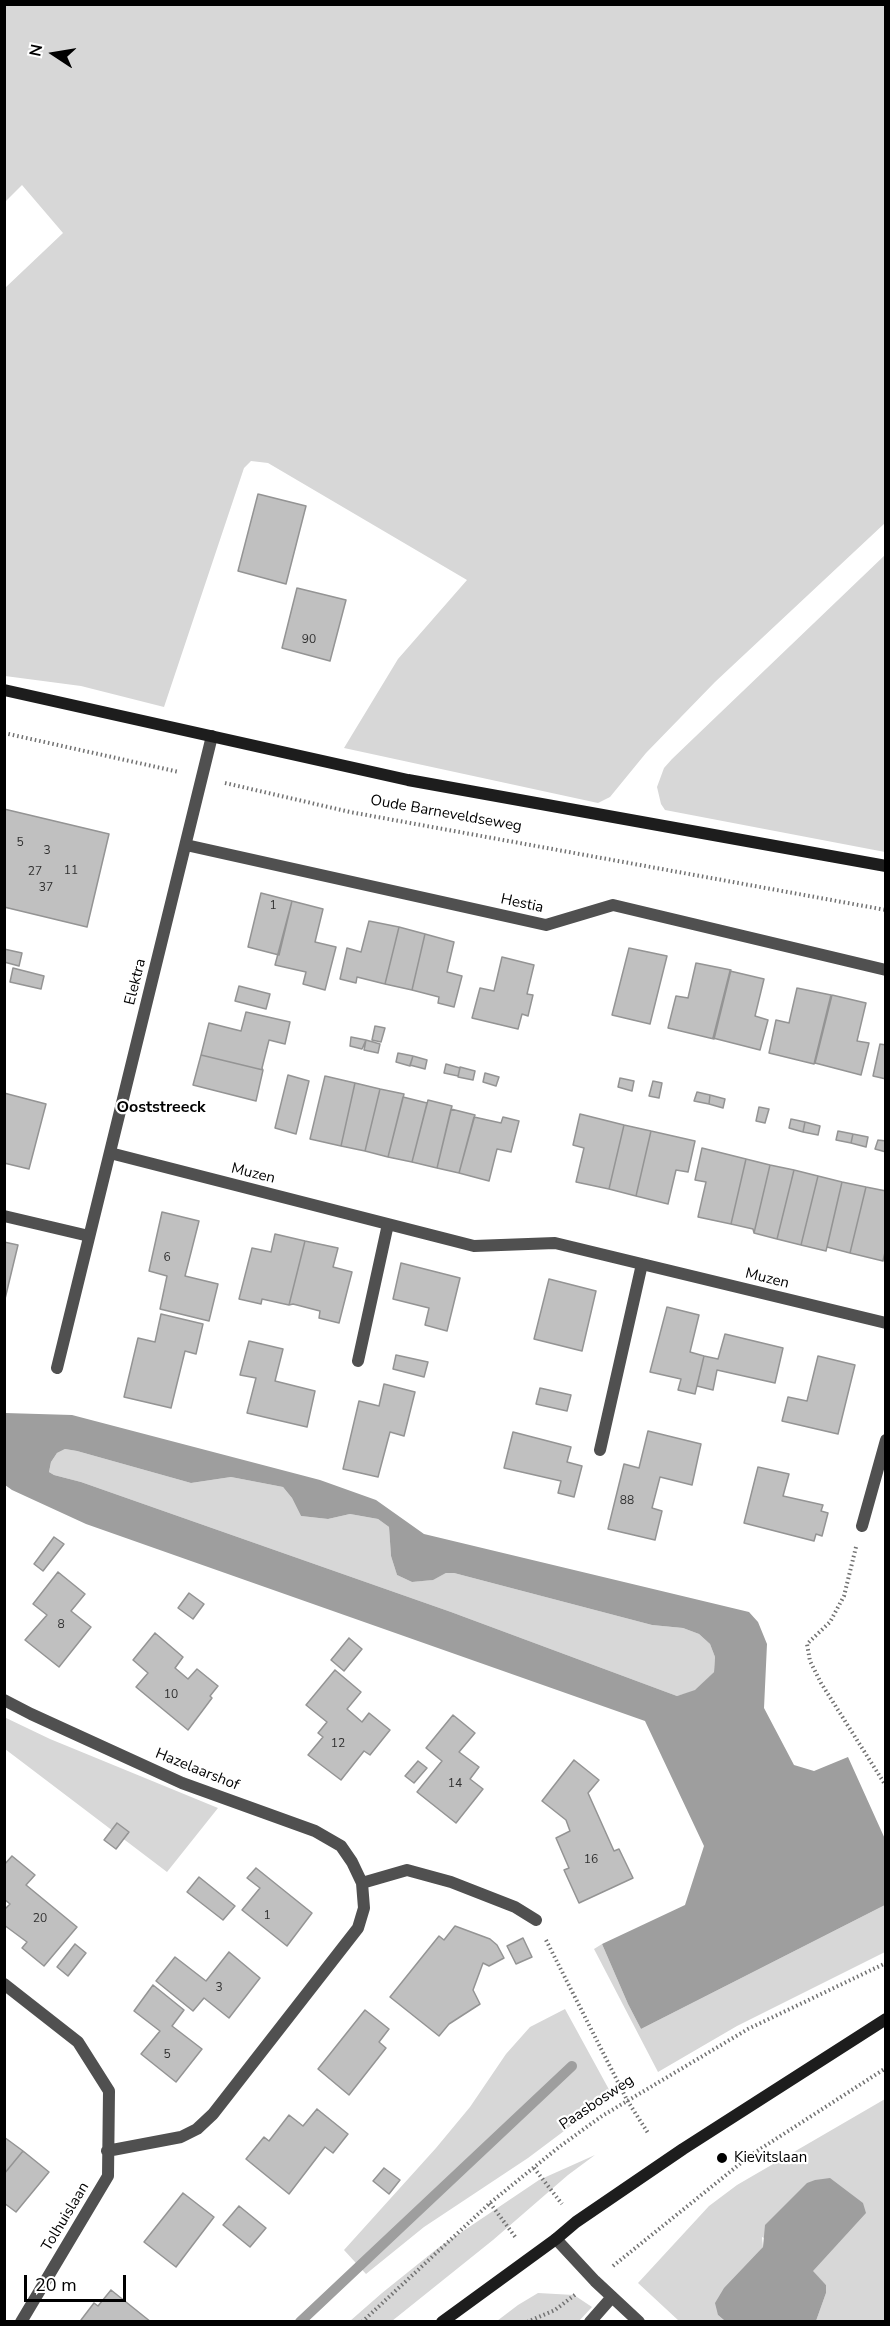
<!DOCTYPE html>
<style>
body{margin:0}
#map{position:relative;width:890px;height:2326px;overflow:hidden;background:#fff;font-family:"Nunito Sans",sans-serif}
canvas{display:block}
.frame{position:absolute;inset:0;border:6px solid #000;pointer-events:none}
.north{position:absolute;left:24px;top:24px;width:60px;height:60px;-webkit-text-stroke:4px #fff;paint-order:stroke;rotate:282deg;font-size:16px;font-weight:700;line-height:24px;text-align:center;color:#000}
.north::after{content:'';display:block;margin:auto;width:21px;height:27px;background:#000;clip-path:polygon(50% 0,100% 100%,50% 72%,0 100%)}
.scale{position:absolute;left:24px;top:2275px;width:102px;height:27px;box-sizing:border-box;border:3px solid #000;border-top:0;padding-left:8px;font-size:18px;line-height:21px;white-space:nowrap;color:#000;-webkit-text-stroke:4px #fff;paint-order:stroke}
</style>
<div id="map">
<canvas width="890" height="2326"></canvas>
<div class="frame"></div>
<div class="north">N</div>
<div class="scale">20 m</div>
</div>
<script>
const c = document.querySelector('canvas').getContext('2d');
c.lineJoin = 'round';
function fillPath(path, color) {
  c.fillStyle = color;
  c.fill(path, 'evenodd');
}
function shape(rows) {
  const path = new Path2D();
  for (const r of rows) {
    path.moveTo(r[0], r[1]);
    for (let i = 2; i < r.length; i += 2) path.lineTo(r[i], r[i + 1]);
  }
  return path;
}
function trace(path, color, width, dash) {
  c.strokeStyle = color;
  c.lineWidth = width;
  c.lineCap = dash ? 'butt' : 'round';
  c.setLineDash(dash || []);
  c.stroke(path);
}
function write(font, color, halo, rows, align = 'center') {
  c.font = font + ' "Nunito Sans",sans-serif';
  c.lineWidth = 4.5;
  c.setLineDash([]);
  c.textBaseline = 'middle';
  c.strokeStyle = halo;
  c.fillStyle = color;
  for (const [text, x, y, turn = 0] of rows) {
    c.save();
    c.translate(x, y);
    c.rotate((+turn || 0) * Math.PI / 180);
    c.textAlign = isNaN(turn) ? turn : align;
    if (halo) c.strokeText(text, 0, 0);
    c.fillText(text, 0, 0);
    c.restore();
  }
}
const green = shape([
 [4,5,885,5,885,523,715,682,646,753,610,797,598,803,344,748,398,659,467,580,268,463,251,461,244,468,164,707,81,686,5,676,5,288,63,233,22,185,5,202],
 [885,555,885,852,665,810,661,804,657,787,664,768,672,759],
 [65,1449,77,1451,191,1483,231,1477,283,1487,292,1498,301,1516,328,1519,350,1514,378,1519,389,1527,391,1556,397,1575,412,1582,432,1580,446,1573,454,1573,652,1625,683,1628,699,1634,710,1644,715,1657,714,1672,695,1691,677,1696,451,1612,81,1482,54,1475,49,1472,51,1462,57,1453],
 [4,1717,50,1739,218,1808,167,1872,5,1749],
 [885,1905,885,1952,737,2026,658,2072,594,1949,602,1944,628,2004,641,2029],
 [565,2009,612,2095,528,2158,424,2227,366,2274,344,2250,436,2148,470,2107,506,2054,530,2027],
 [885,2099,885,2321,816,2321,826,2293,826,2285,812,2271,818,2264,762,2237,763,2247,718,2315,725,2321,679,2321,638,2283,709,2206,737,2185],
 [595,2155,568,2175,493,2240,392,2321,350,2321,382,2293,438,2248,539,2180],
 [538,2293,574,2295,592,2307,579,2321,497,2321,518,2305]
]);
const water = shape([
 [5,1413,72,1415,320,1480,376,1500,424,1534,749,1612,758,1622,767,1644,764,1708,794,1765,814,1771,848,1757,885,1839,885,1905,641,2029,628,2004,602,1944,685,1905,704,1846,645,1721,86,1524,12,1490,5,1485],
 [65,1449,77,1451,191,1483,231,1477,283,1487,292,1498,301,1516,328,1519,350,1514,378,1519,389,1527,391,1556,397,1575,412,1582,433,1580,446,1573,454,1573,652,1625,683,1628,699,1634,710,1644,715,1657,714,1672,695,1690,677,1696,451,1612,81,1482,54,1475,49,1472,51,1462,57,1453],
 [830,2178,863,2203,866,2213,813,2271,826,2285,826,2293,816,2321,725,2321,718,2315,715,2303,724,2288,763,2247,765,2225,807,2183,815,2180]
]);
const stream = shape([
 [300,2322,572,2066]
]);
const building = shape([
 [258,494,306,506,286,584,238,571,258,494],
 [297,588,346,600,330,661,282,648,297,588],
 [4,809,109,834,87,927,4,907,4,809],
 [261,893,292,901,279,955,248,947,261,893],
 [292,901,323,909,315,942,336,947,325,990,303,984,306,972,275,965,292,901],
 [369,921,399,927,385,984,357,977,356,983,340,979,347,948,361,952,369,921],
 [399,927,425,934,412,990,385,984,399,927],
 [425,934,454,942,447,972,462,976,454,1007,438,1003,439,997,412,990,425,934],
 [629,948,667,956,650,1024,612,1015,629,948],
 [4,949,22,953,19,966,4,962,4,949],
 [502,957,534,965,527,994,533,995,528,1016,522,1014,518,1029,472,1018,480,988,494,991,502,957],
 [696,963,731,970,714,1039,668,1028,676,996,688,998,696,963],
 [13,968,44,976,41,989,10,982,13,968],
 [730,971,764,979,755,1016,768,1020,760,1050,713,1038,730,971],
 [239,986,270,994,266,1009,235,1001,239,986],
 [797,988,831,995,814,1064,769,1053,776,1020,789,1023,797,988],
 [832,995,866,1003,857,1041,869,1043,861,1075,815,1063,832,995],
 [246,1012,290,1022,285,1044,269,1040,262,1068,263,1070,201,1055,209,1023,241,1031,246,1012],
 [375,1026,385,1028,381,1042,372,1040,375,1026],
 [351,1037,366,1040,362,1049,350,1046,351,1037],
 [366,1040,380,1044,378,1053,364,1050,366,1040],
 [880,1044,886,1045,886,1079,873,1076,880,1044],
 [398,1053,413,1056,410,1066,396,1062,398,1053],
 [201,1055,263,1070,256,1101,193,1085,201,1055],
 [413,1056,427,1060,425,1069,410,1065,413,1056],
 [446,1064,460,1068,458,1076,444,1073,446,1064],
 [460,1067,475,1071,473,1080,458,1077,460,1067],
 [485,1073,499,1077,496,1086,483,1082,485,1073],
 [288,1075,309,1081,296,1134,275,1128,288,1075],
 [325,1076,355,1083,341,1146,310,1139,325,1076],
 [620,1078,634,1081,632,1091,618,1087,620,1078],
 [653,1081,662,1083,659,1098,649,1096,653,1081],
 [355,1083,380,1089,365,1151,341,1146,355,1083],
 [380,1089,404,1094,388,1157,365,1151,380,1089],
 [697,1092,710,1095,709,1104,694,1101,697,1092],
 [4,1093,46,1104,29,1169,4,1163,4,1093],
 [710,1095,725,1099,723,1108,709,1104,710,1095],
 [403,1097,427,1103,412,1162,388,1157,403,1097],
 [428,1100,452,1106,437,1168,412,1162,428,1100],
 [759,1107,769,1109,765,1123,756,1121,759,1107],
 [451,1109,475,1115,459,1173,437,1168,451,1109],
 [580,1114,624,1125,609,1189,576,1182,584,1148,573,1145,580,1114],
 [474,1117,501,1123,503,1117,519,1121,511,1152,497,1149,489,1181,459,1173,474,1117],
 [791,1119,805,1122,803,1132,789,1128,791,1119],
 [805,1122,820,1126,818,1135,803,1132,805,1122],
 [624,1125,651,1131,636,1196,609,1189,624,1125],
 [651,1131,695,1141,688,1172,676,1170,668,1204,636,1196,651,1131],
 [838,1131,853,1134,851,1143,836,1140,838,1131],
 [853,1134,868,1137,866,1147,851,1143,853,1134],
 [878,1140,886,1141,886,1152,875,1149,878,1140],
 [702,1148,746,1159,731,1224,698,1217,706,1182,695,1180,702,1148],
 [746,1159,770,1165,754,1233,753,1229,731,1224,746,1159],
 [770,1165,794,1170,777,1239,754,1233,770,1165],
 [794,1170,818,1176,801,1245,777,1239,794,1170],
 [818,1176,842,1182,826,1251,801,1245,818,1176],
 [842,1182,866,1187,850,1253,827,1247,842,1182],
 [866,1187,886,1191,886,1248,883,1261,850,1253,866,1187],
 [162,1212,199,1221,185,1276,218,1284,209,1321,160,1309,167,1276,149,1271,162,1212],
 [275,1234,305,1241,289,1305,262,1299,261,1304,239,1299,252,1248,271,1252,275,1234],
 [305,1241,338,1248,333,1267,352,1272,339,1323,319,1318,320,1311,293,1304,289,1305,305,1241],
 [4,1242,18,1245,4,1303,4,1242],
 [401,1263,460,1278,447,1331,425,1325,429,1308,393,1299,401,1263],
 [549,1279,596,1291,582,1351,534,1339,549,1279],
 [667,1307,699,1315,690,1352,704,1356,695,1394,678,1390,681,1379,650,1372,667,1307],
 [161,1314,203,1324,196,1354,185,1351,171,1408,124,1397,138,1338,155,1342,161,1314],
 [725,1334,783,1348,775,1383,717,1370,713,1390,697,1386,704,1356,718,1359,725,1334],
 [249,1341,283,1349,275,1381,315,1391,307,1427,247,1413,256,1378,240,1375,249,1341],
 [396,1355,428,1362,424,1377,393,1369,396,1355],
 [818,1356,855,1365,838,1434,782,1421,788,1397,807,1401,818,1356],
 [384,1384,415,1392,404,1436,390,1432,378,1477,343,1469,359,1401,379,1406,384,1384],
 [540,1388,571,1395,567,1411,536,1404,540,1388],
 [648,1431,701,1444,692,1485,660,1477,652,1508,662,1511,655,1540,608,1529,624,1464,639,1468,648,1431],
 [513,1432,571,1447,567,1462,582,1466,574,1497,558,1493,561,1481,504,1468,513,1432],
 [758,1467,789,1474,783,1496,823,1505,821,1511,828,1513,822,1536,816,1534,814,1541,744,1523,758,1467],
 [54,1537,64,1544,43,1571,34,1564,54,1537],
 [58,1572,85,1594,71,1611,91,1627,59,1667,25,1640,47,1615,33,1604,58,1572],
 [189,1593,204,1604,193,1619,178,1608,189,1593],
 [155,1633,183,1657,175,1668,188,1679,197,1669,218,1686,210,1696,212,1698,188,1730,136,1687,148,1673,133,1660,155,1633],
 [349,1638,362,1649,344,1671,331,1660,349,1638],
 [335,1670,361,1692,347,1709,362,1722,369,1713,390,1730,370,1755,364,1751,341,1780,308,1755,323,1737,318,1733,327,1722,306,1705,335,1670],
 [453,1715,475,1733,459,1752,479,1767,470,1779,483,1789,456,1823,417,1792,442,1761,426,1748,453,1715],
 [574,1760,599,1780,588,1793,614,1851,619,1849,633,1878,579,1903,564,1870,569,1868,556,1838,570,1831,566,1820,542,1801,574,1760],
 [418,1761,427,1768,414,1783,405,1776,418,1761],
 [117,1823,129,1832,116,1849,104,1840,117,1823],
 [12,1856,35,1875,26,1885,77,1927,44,1966,22,1948,27,1942,4,1925,4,1910,10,1904,4,1899,4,1865,12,1856],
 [256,1868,312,1913,287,1946,242,1910,260,1888,247,1878,256,1868],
 [199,1877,235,1906,223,1920,187,1892,199,1877],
 [455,1926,490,1939,497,1945,504,1958,489,1966,483,1963,473,1990,480,2004,449,2024,439,2036,390,1997,439,1936,444,1940,455,1926],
 [523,1938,532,1957,516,1964,507,1946,523,1938],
 [75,1944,86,1953,68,1976,57,1967,75,1944],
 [229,1952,260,1978,229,2018,204,1998,193,2011,156,1981,175,1957,206,1981,229,1952],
 [153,1985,184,2010,172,2026,202,2049,176,2082,141,2054,160,2031,134,2011,153,1985],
 [365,2010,389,2029,379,2042,386,2048,349,2095,318,2069,365,2010],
 [317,2109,348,2134,333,2153,325,2147,289,2194,246,2159,264,2137,269,2141,289,2115,303,2126,317,2109],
 [4,2137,23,2151,4,2174,4,2137],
 [23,2151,49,2172,16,2212,4,2203,4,2174,23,2151],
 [384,2168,400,2180,389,2194,373,2181,384,2168],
 [183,2193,214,2217,176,2267,144,2242,183,2193],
 [239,2206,266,2228,250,2247,223,2225,239,2206],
 [111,2290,151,2322,83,2322,81,2320,94,2303,98,2306,111,2290]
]);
const path = shape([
 [4,733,179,772],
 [225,783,350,812,886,910],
 [856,1547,844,1596,830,1622,807,1644,810,1661,821,1683,886,1786],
 [546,1940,627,2100,648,2133],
 [534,2168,562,2204],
 [490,2203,516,2238],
 [613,2266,751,2155,886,2068],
 [362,2322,490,2203,559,2147,602,2116,748,2029,886,1963],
 [527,2322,555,2310,576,2294]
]);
const street = shape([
 [186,845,546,925,613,905,886,970],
 [110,1153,474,1246,555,1243,886,1323],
 [4,1216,89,1236],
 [358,1361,388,1224],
 [57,1368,212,736],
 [600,1450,642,1264],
 [862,1526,886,1440],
 [4,1700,31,1714,182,1783,315,1831,341,1846,352,1862,362,1883,364,1908,358,1928,213,2114,197,2129,181,2137,107,2151],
 [362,1883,407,1870,451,1882,515,1907,536,1920],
 [4,1984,78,2042,109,2091,108,2176,21,2322],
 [556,2239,595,2281,639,2322],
 [590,2322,612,2297]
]);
const secondary = shape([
 [4,690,408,780,886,866],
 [442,2322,556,2239,576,2222,683,2149,886,2019]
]);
const markers = [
 [722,2158,6,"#000"]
];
const numberNames = [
 ["90",309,640],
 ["5",20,843],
 ["3",47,851],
 ["11",71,871],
 ["27",35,872],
 ["37",46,888],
 ["1",273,906],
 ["6",167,1258],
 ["88",627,1501],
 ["8",61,1625],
 ["10",171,1695],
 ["12",338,1744],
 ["14",455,1784],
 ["16",591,1860],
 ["1",267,1916],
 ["20",40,1919],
 ["3",219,1988],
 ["5",167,2055]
];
const streetNames = [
 ["Oude Barneveldseweg",446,814,10],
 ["Hestia",522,904,12],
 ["Elektra",136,982,-76],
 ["Muzen",253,1174,14],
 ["Muzen",767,1279,14],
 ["Hazelaarshof",197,1770,22],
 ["Paasbosweg",597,2103,-34],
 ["Tolhuislaan",66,2217,-59]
];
const poiNames = [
 ["Kievitslaan",734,2158]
];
const neighbourhoodNames = [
 ["Ooststreeck",161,1108]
];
fillPath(green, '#d7d7d7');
fillPath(water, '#9e9e9e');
trace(stream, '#9e9e9e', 10);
fillPath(building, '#c0c0c0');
trace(building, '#949494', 1.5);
trace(path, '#727272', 4, [1.5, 3]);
trace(street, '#505050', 12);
trace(secondary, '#1d1d1d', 12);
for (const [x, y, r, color] of markers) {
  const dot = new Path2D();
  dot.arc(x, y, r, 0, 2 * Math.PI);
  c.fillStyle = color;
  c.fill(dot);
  trace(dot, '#fff', 2);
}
write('12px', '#303030', null, numberNames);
write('15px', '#000', '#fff', streetNames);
write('15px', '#000', '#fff', poiNames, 'left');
write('bold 16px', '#000', '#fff', neighbourhoodNames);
</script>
